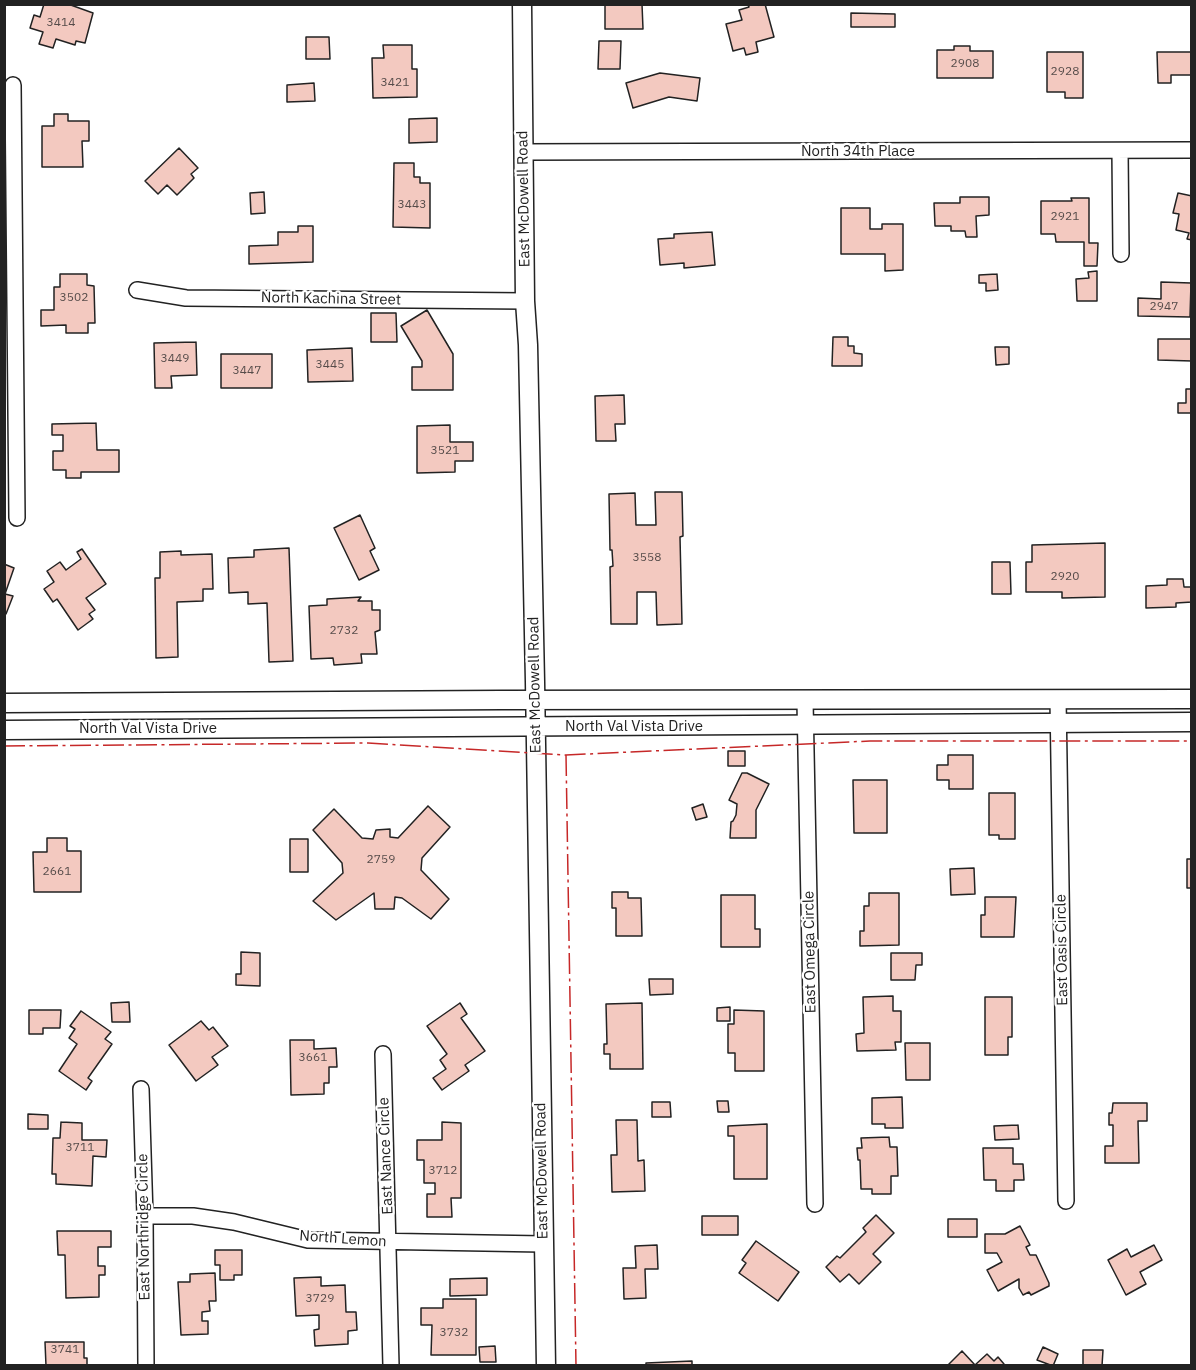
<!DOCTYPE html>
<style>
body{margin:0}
#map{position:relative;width:1196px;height:1370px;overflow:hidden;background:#fff;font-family:"IBM Plex Sans",sans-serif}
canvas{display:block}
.frame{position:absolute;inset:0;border:6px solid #222;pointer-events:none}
</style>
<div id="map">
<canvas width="1196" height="1370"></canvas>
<div class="frame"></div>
</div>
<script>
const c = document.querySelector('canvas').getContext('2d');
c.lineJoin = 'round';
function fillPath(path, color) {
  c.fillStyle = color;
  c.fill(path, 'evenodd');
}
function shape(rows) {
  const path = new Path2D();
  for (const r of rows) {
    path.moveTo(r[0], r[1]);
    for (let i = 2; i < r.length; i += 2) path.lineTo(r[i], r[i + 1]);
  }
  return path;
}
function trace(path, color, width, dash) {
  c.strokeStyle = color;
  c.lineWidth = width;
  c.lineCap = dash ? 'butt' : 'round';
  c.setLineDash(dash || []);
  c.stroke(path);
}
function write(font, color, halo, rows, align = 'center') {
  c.font = font + ' "IBM Plex Sans",sans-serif';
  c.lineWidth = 4.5;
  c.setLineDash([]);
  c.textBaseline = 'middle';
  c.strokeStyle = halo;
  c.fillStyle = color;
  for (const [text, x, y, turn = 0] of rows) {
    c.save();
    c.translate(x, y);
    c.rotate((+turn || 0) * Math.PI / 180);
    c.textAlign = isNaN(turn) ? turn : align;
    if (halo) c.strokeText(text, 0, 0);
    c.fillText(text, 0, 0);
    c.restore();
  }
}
const building = shape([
 [44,4,68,4,93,13,85,43,76,41,75,45,56,39,53,48,39,44,43,32,30,28,34,15,40,17,44,4],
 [605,4,642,4,643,29,605,29,605,4],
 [748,4,765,4,774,37,756,42,758,52,746,55,744,48,733,51,726,24,742,20,739,10,749,7,748,4],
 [851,13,895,14,895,27,851,27,851,13],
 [306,37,329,37,330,59,306,59,306,37],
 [599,41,621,41,620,69,598,69,599,41],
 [383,45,412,45,412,69,417,69,417,97,373,98,372,58,384,58,383,45],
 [954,46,970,46,970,51,993,51,993,78,937,78,937,50,954,50,954,46],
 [1047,52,1083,52,1083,98,1065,98,1065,92,1047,92,1047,52],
 [1157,52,1192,52,1192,75,1171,75,1171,83,1158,83,1157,52],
 [660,73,700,78,697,101,669,97,633,108,626,83,660,73],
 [314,83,315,101,287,102,287,85,314,83],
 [54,114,68,114,68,121,89,121,89,141,82,141,83,167,42,167,42,126,54,126,54,114],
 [437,118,437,142,409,143,409,119,437,118],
 [179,148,198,168,191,174,194,178,177,195,167,185,158,194,145,181,179,148],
 [394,163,414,163,414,177,420,177,420,183,430,183,430,228,393,227,394,163],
 [264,192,265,213,251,214,250,193,264,192],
 [1178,193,1192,196,1192,240,1187,239,1189,233,1176,230,1179,214,1173,213,1178,193],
 [960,197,989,197,989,215,976,216,977,237,966,237,965,231,951,231,951,226,935,226,934,203,960,203,960,197],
 [1071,198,1089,198,1089,243,1098,243,1097,266,1084,266,1084,242,1056,242,1055,234,1041,234,1041,201,1072,201,1071,198],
 [841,208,870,208,870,229,882,229,882,224,903,224,903,270,885,271,885,254,841,254,841,208],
 [298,226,313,226,313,262,249,264,249,246,278,245,278,232,298,232,298,226],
 [712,232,715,265,684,268,684,263,660,265,658,239,674,238,674,234,712,232],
 [1097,271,1097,301,1077,301,1076,279,1089,278,1088,272,1097,271],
 [60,274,87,274,87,285,94,286,95,323,88,323,88,333,66,333,66,325,41,326,41,310,54,310,54,287,60,287,60,274],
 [997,274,998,290,986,291,986,283,979,283,979,275,997,274],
 [1161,282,1191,283,1190,317,1138,316,1138,298,1161,299,1161,282],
 [427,310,453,354,453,390,412,390,412,367,422,367,422,361,401,326,427,310],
 [371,313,396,313,397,342,371,342,371,313],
 [833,337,848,337,848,346,854,346,854,353,862,354,862,366,832,366,833,337],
 [1158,339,1192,339,1192,361,1158,360,1158,339],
 [196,342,197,375,171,376,172,388,155,388,154,343,196,342],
 [995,347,1009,347,1009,364,996,365,995,347],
 [352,348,353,381,308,382,307,350,352,348],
 [221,354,272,354,272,388,221,388,221,354],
 [1186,389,1192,389,1192,413,1178,413,1178,403,1186,403,1186,389],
 [624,395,625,424,615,424,616,441,596,441,595,396,624,395],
 [96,423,97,450,119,450,119,472,81,472,81,478,66,478,66,470,53,470,53,451,63,451,63,435,52,435,52,424,96,423],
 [450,425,450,442,473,442,473,461,455,461,455,472,417,473,417,426,450,425],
 [655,492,682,492,683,536,680,537,682,624,657,625,656,592,637,592,637,624,611,624,610,567,613,566,612,550,610,550,609,494,635,493,636,525,656,525,655,492],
 [360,515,375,548,370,551,379,570,359,580,334,528,360,515],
 [1105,543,1105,597,1062,598,1062,592,1026,592,1026,562,1032,562,1032,545,1105,543],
 [289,548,293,661,269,662,267,603,248,604,248,592,229,593,228,558,254,557,254,550,289,548],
 [82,549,106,584,86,598,95,610,89,614,93,619,78,630,57,599,53,602,44,589,54,582,47,571,60,562,66,570,81,559,77,552,82,549],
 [181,551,181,555,212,554,213,589,203,589,203,601,177,602,178,657,156,658,155,578,160,578,160,552,181,551],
 [992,562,1010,562,1011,594,992,594,992,562],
 [4,564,14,568,5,594,13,596,6,614,4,614,4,564],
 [1167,579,1183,579,1184,587,1192,587,1192,602,1176,603,1176,607,1146,608,1146,586,1167,585,1167,579],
 [361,597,358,601,372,601,372,610,380,610,380,630,375,632,377,654,361,654,362,663,334,665,333,658,311,659,309,606,327,605,327,599,361,597],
 [728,751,745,751,745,766,728,766,728,751],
 [948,755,973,755,973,789,949,789,949,780,937,780,937,765,948,765,948,755],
 [742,773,747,773,769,784,756,810,756,838,730,838,731,822,733,821,736,815,737,804,729,800,742,773],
 [853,780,887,780,887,833,854,833,853,780],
 [989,793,1015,793,1015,839,999,839,999,835,989,835,989,793],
 [703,804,707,817,696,820,692,808,703,804],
 [428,806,450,827,422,858,421,870,449,899,431,919,402,898,395,897,394,909,375,909,374,893,336,920,313,901,343,873,342,863,313,830,334,809,362,838,373,839,376,830,390,829,390,837,398,838,428,806],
 [47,838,67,838,67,851,81,851,81,892,34,892,33,852,47,852,47,838],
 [290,839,308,839,308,872,290,872,290,839],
 [1187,859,1192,859,1192,888,1187,888,1187,859],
 [974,868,975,894,951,895,950,869,974,868],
 [612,892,628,892,628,898,641,898,642,936,616,936,616,908,612,908,612,892],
 [869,893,899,893,899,945,860,946,860,931,864,931,864,906,869,906,869,893],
 [721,895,755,895,755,929,760,929,760,947,721,947,721,895],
 [985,897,1016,897,1014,937,981,937,981,915,985,915,985,897],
 [241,952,260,953,260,986,236,985,236,974,241,974,241,952],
 [891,953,922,953,922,965,916,965,915,980,891,980,891,953],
 [649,979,673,979,673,994,650,995,649,979],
 [893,996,893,1011,901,1011,901,1042,895,1042,896,1050,857,1051,856,1034,864,1033,863,997,893,996],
 [985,997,1012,997,1012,1037,1008,1037,1008,1055,985,1055,985,997],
 [129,1002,130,1022,112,1022,111,1003,129,1002],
 [460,1003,467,1014,461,1018,485,1051,465,1065,469,1071,442,1090,433,1078,446,1069,440,1060,447,1054,427,1026,460,1003],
 [642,1003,643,1069,610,1069,610,1054,604,1054,604,1044,607,1044,606,1004,642,1003],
 [730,1007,730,1021,717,1021,717,1008,730,1007],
 [29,1010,61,1010,60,1028,43,1028,43,1034,29,1034,29,1010],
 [734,1010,764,1011,764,1071,735,1071,735,1053,728,1053,728,1024,734,1024,734,1010],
 [81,1011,111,1032,105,1039,112,1044,88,1078,92,1081,86,1090,59,1071,77,1044,69,1038,75,1029,70,1026,81,1011],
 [201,1021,209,1030,213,1027,228,1046,212,1057,218,1065,196,1081,169,1045,201,1021],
 [290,1040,314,1040,314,1049,336,1048,337,1067,329,1067,329,1083,324,1083,324,1094,291,1095,290,1040],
 [905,1043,930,1043,930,1080,906,1080,905,1043],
 [902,1097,903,1128,885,1128,885,1124,872,1124,872,1098,902,1097],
 [717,1101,728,1101,729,1112,718,1112,717,1101],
 [652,1102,670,1102,671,1117,652,1117,652,1102],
 [1113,1103,1147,1103,1147,1121,1138,1121,1139,1163,1105,1163,1105,1146,1113,1146,1113,1125,1109,1125,1109,1113,1112,1113,1113,1103],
 [28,1114,48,1115,48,1129,28,1129,28,1114],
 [616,1120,637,1120,638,1161,644,1160,645,1191,612,1192,611,1155,617,1155,616,1120],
 [61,1122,82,1123,82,1140,107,1140,106,1157,93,1156,92,1186,56,1184,56,1174,52,1174,53,1138,60,1138,61,1122],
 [442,1122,461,1123,461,1198,451,1198,452,1217,427,1217,427,1194,435,1194,435,1183,424,1183,424,1160,417,1160,417,1140,442,1140,442,1122],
 [767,1124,767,1179,734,1179,734,1136,728,1136,728,1126,767,1124],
 [1018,1125,1019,1139,995,1140,994,1126,1018,1125],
 [889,1137,890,1147,897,1147,898,1176,891,1176,891,1194,872,1194,872,1189,861,1189,860,1160,858,1160,857,1148,862,1148,861,1138,889,1137],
 [983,1148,1013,1148,1013,1164,1023,1164,1024,1180,1014,1180,1014,1191,996,1191,996,1180,984,1180,983,1148],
 [876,1215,894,1233,873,1254,881,1262,859,1284,849,1274,840,1282,826,1267,837,1256,840,1258,866,1232,863,1228,876,1215],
 [702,1216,738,1216,738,1235,702,1235,702,1216],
 [948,1219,977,1219,977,1237,948,1237,948,1219],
 [1020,1226,1030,1245,1026,1247,1030,1255,1036,1255,1049,1283,1049,1286,1031,1295,1029,1292,1023,1295,1019,1288,1019,1279,998,1291,987,1270,1002,1262,997,1253,985,1253,985,1234,1005,1234,1020,1226],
 [57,1231,111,1231,111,1247,98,1247,98,1266,105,1266,105,1275,99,1275,99,1297,66,1298,65,1255,58,1255,57,1231],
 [756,1241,799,1272,778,1301,739,1273,746,1263,742,1260,756,1241],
 [657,1245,658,1269,645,1269,646,1298,624,1299,623,1268,636,1268,635,1246,657,1245],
 [1154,1245,1162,1260,1140,1272,1146,1284,1126,1295,1108,1260,1127,1249,1131,1257,1154,1245],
 [215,1250,242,1250,242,1275,234,1275,234,1280,220,1280,220,1265,215,1265,215,1250],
 [215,1273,216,1301,209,1301,210,1311,202,1312,202,1321,208,1321,208,1334,181,1335,178,1282,190,1282,190,1274,215,1273],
 [321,1277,321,1286,345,1285,346,1312,356,1312,357,1330,348,1331,348,1344,315,1346,314,1330,319,1329,319,1315,296,1316,294,1278,321,1277],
 [487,1278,487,1295,450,1296,450,1279,487,1278],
 [443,1299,476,1299,476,1355,431,1355,432,1325,421,1325,421,1308,443,1308,443,1299],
 [45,1342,84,1342,84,1358,87,1358,87,1366,46,1366,45,1342],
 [495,1346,496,1362,480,1362,479,1347,495,1346],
 [1043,1347,1058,1354,1053,1366,1037,1360,1043,1347],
 [1083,1350,1103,1350,1102,1366,1083,1366,1083,1350],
 [962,1351,975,1365,987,1354,994,1361,998,1357,1004,1364,1003,1366,947,1366,962,1351],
 [692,1361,692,1366,646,1366,646,1363,692,1361]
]);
const minor = shape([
 [13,85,17,518],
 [1120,151,1121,254],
 [524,152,1192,150],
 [137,290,186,298,525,301],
 [1058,699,1066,1201],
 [805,701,815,1204],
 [383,1054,391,1366],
 [141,1089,145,1216,146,1366],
 [145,1216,193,1216,234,1222,308,1240,543,1244]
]);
const major = shape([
 [522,4,525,301,528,345,535,682,546,1366],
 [4,703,501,700,1192,699],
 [4,730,1192,722]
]);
const power = shape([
 [4,746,368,743,566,755,870,741,1192,741],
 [566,755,576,1366]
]);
const numberNames = [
 ["3414",61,23],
 ["2908",965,64],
 ["2928",1065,72],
 ["3421",395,83],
 ["3443",412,205],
 ["2921",1065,217],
 ["3502",74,298],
 ["2947",1164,307],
 ["3449",175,359],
 ["3445",330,365],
 ["3447",247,371],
 ["3521",445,451],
 ["3558",647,558],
 ["2920",1065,577],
 ["2732",344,631],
 ["2759",381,860],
 ["2661",57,872],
 ["3661",313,1058],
 ["3711",80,1148],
 ["3712",443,1171],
 ["3729",320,1299],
 ["3732",454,1333],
 ["3741",65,1350]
];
const streetNames = [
 ["North 34th Place",858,152],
 ["East McDowell Road",524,199,-91],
 ["North Kachina Street",331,299,1],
 ["East McDowell Road",535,685,-91],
 ["North Val Vista Drive",634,727],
 ["North Val Vista Drive",148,729],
 ["East Oasis Circle",1062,950,-91],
 ["East Omega Circle",810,952,-91],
 ["East Nance Circle",386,1156,-92],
 ["East McDowell Road",542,1171,-91],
 ["East Northridge Circle",144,1227,-91],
 ["North Lemon",343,1239,4]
];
fillPath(building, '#f3c9c0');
trace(building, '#222', 1.5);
trace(minor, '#222', 18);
trace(major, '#222', 21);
trace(minor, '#fff', 15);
trace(major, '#fff', 18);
trace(power, '#c62828', 1.5, [21, 4.5, 3, 4.5]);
write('12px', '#564c4a', null, numberNames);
write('15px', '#222', '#fff', streetNames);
</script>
